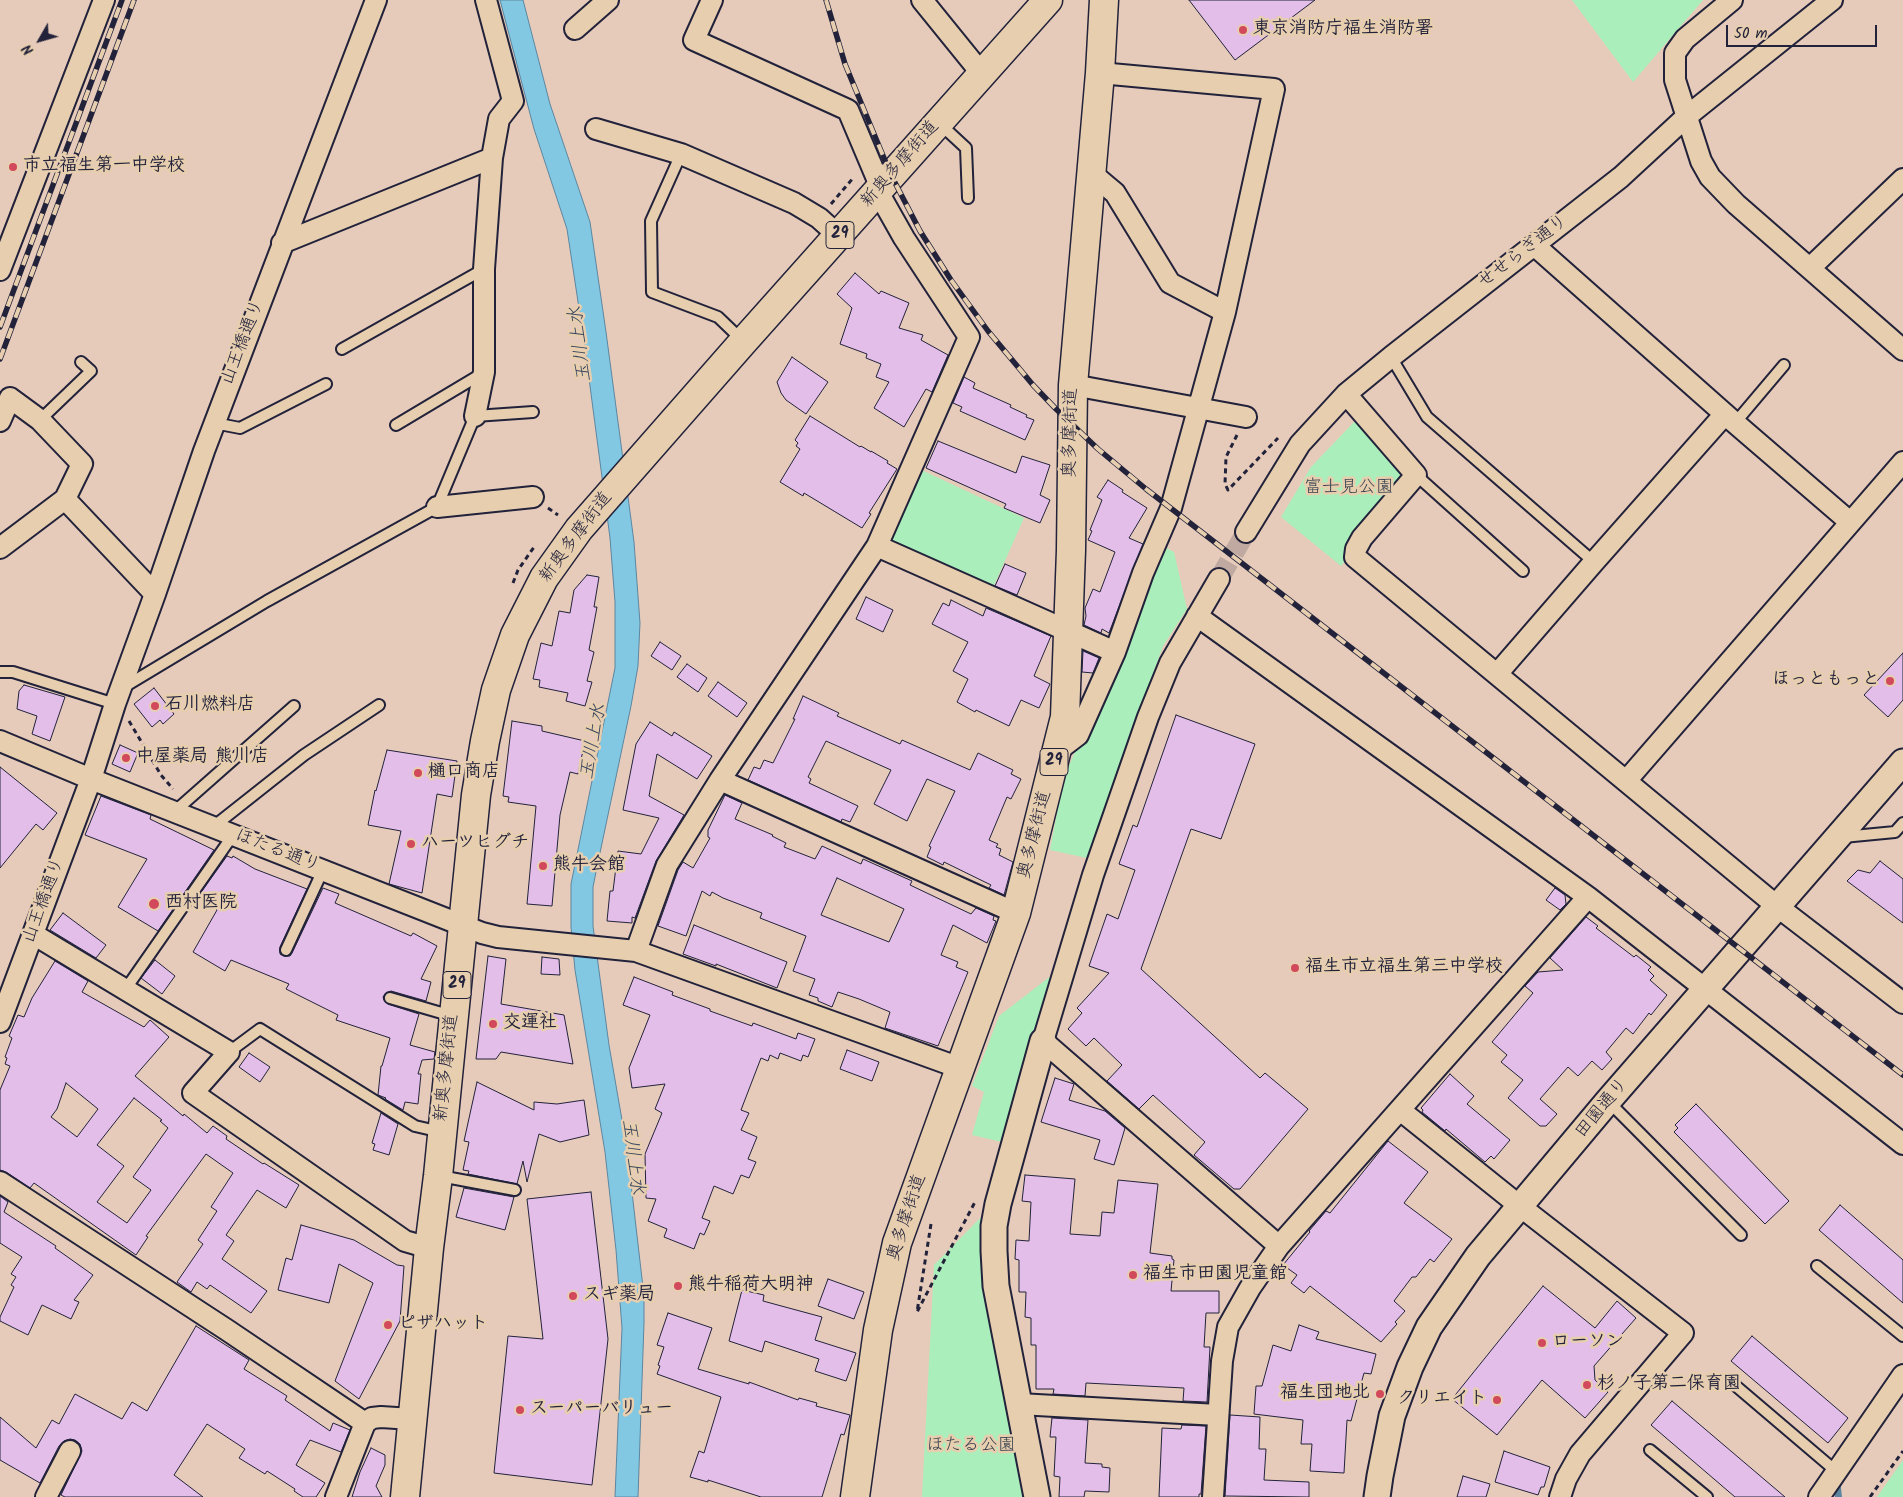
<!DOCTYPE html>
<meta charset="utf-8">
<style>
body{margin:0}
#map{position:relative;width:1903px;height:1497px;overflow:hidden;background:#e6cbba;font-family:Kalam,sans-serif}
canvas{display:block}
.north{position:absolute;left:15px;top:15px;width:50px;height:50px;-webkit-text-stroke:4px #e7ceaf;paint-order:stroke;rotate:232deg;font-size:14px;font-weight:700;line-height:20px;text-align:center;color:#22223b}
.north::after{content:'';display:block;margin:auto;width:18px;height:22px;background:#22223b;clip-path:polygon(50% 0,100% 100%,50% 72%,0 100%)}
.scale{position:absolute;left:1726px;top:25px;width:151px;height:22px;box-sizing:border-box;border:2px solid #22223b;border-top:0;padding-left:6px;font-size:15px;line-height:18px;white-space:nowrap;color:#22223b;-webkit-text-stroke:4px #e7ceaf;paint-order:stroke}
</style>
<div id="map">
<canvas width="1903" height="1497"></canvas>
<div class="north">N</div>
<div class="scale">50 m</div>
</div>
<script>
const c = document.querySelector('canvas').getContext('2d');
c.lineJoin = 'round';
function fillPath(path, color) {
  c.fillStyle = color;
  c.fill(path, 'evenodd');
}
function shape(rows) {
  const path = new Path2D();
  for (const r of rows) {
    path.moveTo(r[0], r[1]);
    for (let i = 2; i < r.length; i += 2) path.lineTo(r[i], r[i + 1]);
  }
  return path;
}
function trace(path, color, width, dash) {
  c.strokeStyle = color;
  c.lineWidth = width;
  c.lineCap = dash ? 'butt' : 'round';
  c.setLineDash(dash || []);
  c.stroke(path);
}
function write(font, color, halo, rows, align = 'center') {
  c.font = font + ' Kalam,"Klee One",sans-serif';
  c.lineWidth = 5;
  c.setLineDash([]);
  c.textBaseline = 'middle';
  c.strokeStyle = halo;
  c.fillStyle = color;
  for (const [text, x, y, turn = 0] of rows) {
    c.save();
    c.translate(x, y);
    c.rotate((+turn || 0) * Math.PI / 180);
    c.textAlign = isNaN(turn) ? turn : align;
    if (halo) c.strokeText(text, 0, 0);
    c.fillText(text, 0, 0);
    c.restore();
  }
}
const green = shape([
 [1572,0,1703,0,1633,82],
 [1355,421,1409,485,1341,566,1281,517,1311,467],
 [913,466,1024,518,992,590,894,545,890,541,888,533],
 [1163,546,1174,552,1187,609,1163,646,1087,858,1050,850,1063,780],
 [1052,975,1002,1142,972,1135,984,1092,972,1086,999,1016],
 [991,1207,1029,1497,922,1497,934,1265],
 [1903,1460,1903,1497,1877,1497]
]);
const water = shape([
 [500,0,523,0,550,104,590,222,606,332,634,542,640,623,638,666,631,706,597,867,593,887,593,926,609,1045,627,1149,644,1296,644,1323,638,1497,615,1497,622,1328,616,1250,605,1152,575,970,571,927,571,884,615,668,615,602,610,538,585,348,567,229,534,129,500,0]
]);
const stream = shape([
 [1837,1479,1839,1497],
 [1837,1481,1838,1497]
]);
const building = shape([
 [1189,0,1315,0,1235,60,1189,0],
 [855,273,879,294,881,291,909,303,899,328,923,335,921,340,948,355,932,392,926,389,904,427,874,408,889,382,876,377,881,364,866,358,867,354,840,344,852,308,837,294,855,273],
 [792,357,828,382,806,414,786,400,781,393,777,382,792,357],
 [964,377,975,383,973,388,1011,405,1010,407,1027,415,1026,417,1034,420,1025,440,960,411,962,407,953,403,964,377],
 [810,416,860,447,861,446,871,452,871,451,888,461,887,463,897,469,869,513,871,514,862,528,804,493,803,496,780,482,800,449,796,446,798,443,795,440,810,416],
 [938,441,1016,473,1022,456,1050,465,1040,495,1050,500,1040,523,1004,508,1006,504,926,468,938,441],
 [1108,480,1123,490,1122,492,1147,508,1129,538,1143,544,1109,633,1102,629,1101,633,1084,625,1086,616,1085,608,1093,589,1100,592,1115,552,1088,540,1092,531,1090,530,1102,500,1097,497,1108,480],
 [1005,564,1026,573,1017,595,995,586,1005,564],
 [587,575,599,577,594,607,597,607,589,650,594,652,587,681,592,682,585,706,566,701,568,693,539,687,540,680,533,679,541,643,552,646,559,611,570,613,574,590,587,575],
 [866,597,893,610,883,632,856,619,866,597],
 [951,600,983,616,986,608,1051,636,1034,676,1050,684,1039,708,1021,700,1009,726,976,710,975,712,957,702,968,679,953,671,968,642,932,624,943,603,949,606,951,600],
 [660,642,681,656,672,670,651,656,660,642],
 [1083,651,1099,658,1093,673,1082,672,1083,651],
 [1903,653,1903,700,1888,717,1864,695,1903,653],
 [687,664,707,678,698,692,677,677,687,664],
 [718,682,747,703,737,717,708,696,718,682],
 [24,685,65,697,50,741,32,734,37,716,17,709,19,691,24,685],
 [154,688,174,714,163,724,160,720,152,727,134,704,154,688],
 [803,696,839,713,837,716,900,744,902,740,970,770,978,753,1013,770,1011,774,1021,779,1011,799,1007,797,989,840,998,844,996,847,1001,849,999,855,1013,862,1004,895,989,888,991,885,944,862,943,865,927,857,931,847,929,846,955,791,927,779,907,821,874,804,891,770,826,741,808,777,811,779,809,783,858,806,850,822,842,819,841,822,748,780,754,767,760,769,764,760,773,763,795,719,793,719,803,696],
 [1176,715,1255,744,1221,839,1191,829,1141,969,1260,1078,1265,1073,1308,1109,1240,1189,1234,1189,1194,1155,1205,1142,1153,1095,1139,1109,1107,1081,1122,1065,1094,1038,1086,1046,1068,1029,1082,1013,1077,1008,1109,973,1089,966,1107,914,1118,919,1135,870,1119,864,1133,825,1137,827,1176,715],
 [512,721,542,726,542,731,585,741,578,774,570,772,560,815,552,906,527,904,536,806,508,802,509,797,503,796,512,721],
 [650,722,672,736,674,732,712,756,697,779,657,754,649,796,684,815,656,861,635,918,632,917,632,923,607,921,610,891,613,891,618,851,641,854,659,818,623,810,636,744,650,722],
 [120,745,138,753,130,772,112,764,120,745],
 [387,750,457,761,452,797,437,794,422,893,389,884,401,831,368,825,375,790,376,791,387,750],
 [0,767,57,813,43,830,36,824,0,868,0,767],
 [725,795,742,803,735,819,773,835,772,836,786,843,784,847,815,859,822,846,861,864,863,859,912,881,910,885,971,914,976,908,994,916,993,920,996,921,987,943,953,925,941,955,958,962,956,967,968,972,938,1046,885,1028,890,1012,859,999,838,992,832,1007,818,1001,818,998,809,995,815,979,793,971,806,936,760,918,762,913,723,898,712,892,710,896,702,891,686,936,658,926,678,870,683,862,693,868,710,838,708,837,708,830,725,795],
 [837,878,904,909,889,942,821,915,837,878],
 [101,796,151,815,150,819,214,850,158,931,118,907,147,859,85,835,101,796],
 [227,856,232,858,233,856,255,869,307,889,280,947,280,954,284,956,290,956,292,953,323,888,339,894,335,903,411,936,413,933,437,946,421,979,431,982,426,1001,391,991,386,993,383,997,384,1000,388,1004,419,1014,410,1045,435,1052,434,1059,422,1060,418,1074,421,1074,418,1104,405,1102,403,1110,385,1099,386,1098,378,1095,381,1066,382,1066,390,1038,336,1020,338,1015,286,989,289,984,231,960,225,971,193,952,217,910,215,908,216,906,199,895,227,856],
 [1880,861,1903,879,1903,923,1847,881,1858,870,1870,873,1880,861],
 [1555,888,1565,895,1566,904,1560,910,1546,900,1555,888],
 [63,913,106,945,96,958,50,930,63,913],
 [1586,917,1598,926,1596,928,1634,957,1636,955,1651,967,1648,970,1654,976,1650,980,1667,995,1651,1015,1649,1013,1633,1034,1626,1028,1606,1052,1612,1059,1602,1070,1592,1061,1578,1076,1568,1067,1540,1099,1557,1114,1546,1126,1540,1126,1508,1098,1523,1080,1501,1062,1507,1055,1492,1042,1533,993,1525,986,1538,972,1563,970,1550,958,1586,917],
 [694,925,787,962,777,988,716,964,716,966,683,954,694,925],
 [488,956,506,959,501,1004,564,1015,573,1064,501,1052,496,1059,476,1059,488,956],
 [542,957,559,959,560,975,541,974,542,957],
 [155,960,175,976,162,994,141,978,155,960],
 [55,961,88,981,82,992,144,1027,150,1020,169,1037,135,1076,183,1116,184,1114,207,1133,213,1126,227,1136,226,1139,263,1164,264,1163,299,1185,286,1208,257,1190,226,1235,234,1241,222,1259,267,1291,251,1313,210,1285,207,1289,197,1282,191,1292,177,1282,203,1244,198,1240,217,1211,211,1207,233,1173,206,1154,146,1236,148,1237,136,1255,34,1183,30,1188,6,1172,0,1170,0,1090,10,1066,5,1064,7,1058,5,1057,12,1038,9,1036,18,1015,24,1017,32,998,55,961],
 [66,1083,98,1109,77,1137,51,1117,57,1109,66,1083],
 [134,1098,162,1120,160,1121,168,1128,133,1177,151,1190,127,1223,97,1202,124,1166,97,1145,134,1098],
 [634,977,673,992,672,995,710,1009,710,1011,752,1026,753,1023,796,1039,798,1033,815,1039,808,1057,803,1055,801,1061,780,1053,778,1059,770,1055,768,1061,761,1058,741,1110,749,1113,741,1130,757,1137,748,1159,756,1162,749,1178,741,1175,733,1194,714,1186,702,1218,710,1221,704,1235,700,1233,694,1249,664,1237,667,1229,648,1221,656,1199,646,1198,645,1154,662,1113,655,1109,665,1084,632,1088,629,1068,650,1015,623,1005,634,977],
 [847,1050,879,1062,872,1081,840,1069,847,1050],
 [249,1053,270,1067,260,1082,239,1067,249,1053],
 [1450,1074,1474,1096,1467,1104,1510,1140,1494,1159,1491,1156,1485,1162,1446,1129,1445,1131,1422,1112,1423,1110,1421,1108,1450,1074],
 [1055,1078,1074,1084,1069,1100,1105,1111,1125,1128,1114,1165,1094,1159,1100,1140,1041,1122,1055,1078],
 [477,1082,534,1110,534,1102,557,1104,584,1100,589,1135,560,1142,539,1134,527,1182,523,1161,517,1184,468,1174,469,1171,463,1170,469,1142,464,1141,477,1082],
 [1696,1104,1789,1201,1765,1224,1674,1132,1678,1128,1675,1125,1696,1104],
 [381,1113,398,1124,389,1155,373,1150,375,1144,372,1143,381,1113],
 [1388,1141,1428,1172,1404,1203,1452,1239,1434,1262,1430,1259,1416,1277,1412,1277,1394,1301,1405,1311,1395,1322,1397,1324,1381,1342,1310,1286,1304,1293,1291,1283,1297,1275,1283,1265,1310,1232,1309,1231,1326,1211,1330,1213,1388,1141],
 [1025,1175,1075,1179,1070,1234,1100,1236,1102,1212,1114,1213,1118,1180,1158,1184,1150,1253,1172,1256,1172,1259,1174,1260,1171,1291,1219,1291,1219,1313,1206,1313,1204,1347,1210,1347,1207,1402,1183,1401,1184,1388,1086,1383,1085,1396,1053,1394,1054,1389,1036,1389,1036,1345,1031,1345,1031,1318,1025,1317,1026,1292,1019,1292,1019,1260,1015,1259,1016,1240,1029,1241,1031,1202,1022,1201,1025,1175],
 [464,1188,514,1197,505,1230,456,1217,464,1188],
 [591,1192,608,1339,592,1485,494,1473,508,1336,543,1339,527,1199,591,1192],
 [0,1196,8,1202,4,1212,56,1246,55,1248,93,1275,74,1300,79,1302,71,1319,42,1305,28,1335,0,1321,0,1317,14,1287,11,1285,16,1277,11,1274,22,1257,0,1243,0,1196],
 [1840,1205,1903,1260,1903,1303,1819,1230,1840,1205],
 [301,1225,354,1240,397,1265,404,1266,400,1321,359,1399,335,1381,373,1283,339,1264,329,1303,278,1290,286,1258,292,1260,301,1225],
 [828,1279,864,1292,854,1319,818,1306,828,1279],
 [1543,1286,1595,1328,1617,1301,1636,1318,1594,1366,1595,1380,1608,1392,1585,1418,1542,1380,1497,1435,1452,1399,1543,1286],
 [742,1290,764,1295,763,1301,822,1317,815,1340,856,1353,846,1381,815,1371,819,1359,765,1341,762,1352,729,1341,742,1290],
 [668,1313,712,1328,698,1369,749,1384,749,1382,798,1400,799,1398,817,1403,816,1406,850,1415,844,1435,841,1434,822,1497,761,1497,708,1480,708,1482,690,1477,699,1451,704,1453,721,1397,657,1374,660,1366,658,1365,664,1347,657,1345,668,1313],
 [1299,1325,1319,1332,1316,1339,1376,1354,1371,1374,1364,1373,1351,1421,1347,1420,1344,1473,1310,1471,1312,1444,1301,1444,1303,1420,1254,1414,1256,1386,1262,1386,1273,1345,1291,1351,1299,1325],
 [196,1326,249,1360,244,1369,287,1396,285,1400,330,1431,333,1423,350,1430,341,1452,310,1440,296,1465,325,1483,316,1497,303,1497,294,1491,295,1489,267,1471,265,1474,239,1458,245,1449,207,1424,174,1475,203,1497,65,1497,61,1495,82,1451,80,1444,75,1440,70,1439,64,1441,59,1446,40,1483,0,1460,0,1417,36,1448,52,1420,59,1424,75,1394,122,1419,132,1402,147,1411,196,1326],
 [1752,1336,1848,1418,1828,1443,1731,1361,1752,1336],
 [1672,1401,1785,1497,1735,1497,1651,1425,1672,1401],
 [1230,1415,1260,1417,1259,1449,1266,1449,1264,1480,1309,1482,1309,1497,1225,1496,1230,1415],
 [1052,1418,1088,1420,1085,1463,1102,1464,1102,1467,1110,1468,1109,1492,1085,1491,1084,1497,1059,1497,1060,1477,1054,1476,1056,1437,1050,1437,1052,1418],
 [1182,1425,1206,1426,1201,1494,1199,1494,1199,1497,1159,1497,1162,1428,1181,1429,1182,1425],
 [371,1448,385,1455,385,1465,376,1486,382,1497,352,1497,360,1472,371,1448],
 [1504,1451,1550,1467,1544,1487,1541,1487,1538,1495,1495,1482,1504,1451],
 [1463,1476,1490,1484,1486,1497,1457,1497,1463,1476]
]);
const minorTunnel = shape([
 [1219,579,1246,532]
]);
const path = shape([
 [831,204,854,177],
 [1237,435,1226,457,1225,484,1228,490,1278,438],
 [548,508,558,515],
 [513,583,518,570,534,547],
 [129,721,161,775,173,789],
 [931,1224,917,1312,975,1202],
 [1870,1497,1903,1451]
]);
const service = shape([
 [939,123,966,148,968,198],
 [681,154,651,221,652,292,718,317,743,341],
 [342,349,484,269],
 [1391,357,1427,417,1594,562],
 [40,420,91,371,81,362],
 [214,423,240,428,326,384],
 [1735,423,1784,365],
 [396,425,483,373],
 [1416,475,1523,571],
 [0,672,13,672,115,704],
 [124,687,267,601,437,507,475,416,533,412],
 [174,812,294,706],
 [213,827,304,755,379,705],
 [1843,837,1895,832,1903,823],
 [286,950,323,870],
 [125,990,233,835],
 [390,998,452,1016],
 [229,1052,260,1029,415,1126,441,1132],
 [1608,1101,1741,1235],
 [440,1176,515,1190],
 [1817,1266,1903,1336],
 [1730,1381,1837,1472],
 [1650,1450,1707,1497]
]);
const minor = shape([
 [486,0,513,101,499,119,492,158],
 [712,0,694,40,848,110,881,188],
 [922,0,982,74],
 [1732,0,1685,39,1675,53,1675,80,1701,161,1710,177,1736,204,1903,350],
 [575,29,608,0],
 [1100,73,1274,89,1225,312],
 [596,129,681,154,794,203,819,218,839,236],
 [282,243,492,158,484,269,484,372,475,416],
 [1534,245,1735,423,1850,522],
 [1810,268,1903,179],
 [0,270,104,0],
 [1073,385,1246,417],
 [1346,394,1416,475,1362,538,1356,549,1355,557,1778,907,1903,1003],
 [0,421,10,398,40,420,82,464,65,499],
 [437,507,533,497],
 [1246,532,1300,444,1346,394,1391,357,1621,177,1686,117,1832,0],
 [877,546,1115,652],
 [0,548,65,499,155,594],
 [1219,579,1170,663,1148,717,1093,875,1043,1041,1279,1246],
 [1197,616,1588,897,1903,1144],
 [1497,674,1594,562,1725,414],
 [0,741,91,779,482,933,498,937,636,951,960,1068],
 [1057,751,1078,735,1115,652,1143,573,1171,508,1225,312,1170,283,1115,193,1090,172],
 [720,780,1016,913],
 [1626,781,1903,462],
 [33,934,229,1052,193,1093,405,1241,429,1248],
 [636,951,667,865,720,780,877,546,969,337,904,238,878,192],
 [0,1022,91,779,115,704,155,594,204,451,376,0],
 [1400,1110,1521,1207,1683,1333,1580,1454,1566,1479,1560,1497],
 [0,1182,227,1330,365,1423],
 [1019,1404,1218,1415],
 [46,1497,70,1451],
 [336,1497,365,1423,372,1418,381,1417,412,1419],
 [1213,1497,1222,1361,1228,1327,1250,1288,1279,1246,1588,897],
 [1819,1497,1903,1375]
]);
const tertiary = shape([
 [1037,1497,996,1286,994,1251,994,1226,998,1204,1043,1041],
 [1377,1497,1380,1476,1392,1416,1410,1367,1429,1327,1478,1256,1608,1101,1903,762]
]);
const primary = shape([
 [405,1497,429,1248,438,1176,476,795,485,741,496,690,515,635,544,578,579,529,743,342,1048,0],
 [855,1497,878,1330,897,1243,1016,913,1065,717,1071,550,1073,385,1100,73,1104,0]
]);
const rail = shape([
 [826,0,845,64,891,175,920,231,951,280,988,331,1033,385,1056,409,1098,449,1146,489,1903,1075],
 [0,327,122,0],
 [0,359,134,0]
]);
const markers = [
 [1243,30,5,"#d1495b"],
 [13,167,5,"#d1495b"],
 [1890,681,5,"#d1495b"],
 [155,706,5,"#d1495b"],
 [126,758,5,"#d1495b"],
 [418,773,5,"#d1495b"],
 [411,844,5,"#d1495b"],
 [543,866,5,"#d1495b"],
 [154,904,6,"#d1495b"],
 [1295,968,5,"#d1495b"],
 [493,1024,5,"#d1495b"],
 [1133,1275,5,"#d1495b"],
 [678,1286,5,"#d1495b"],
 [573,1296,5,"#d1495b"],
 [388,1325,5,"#d1495b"],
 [1542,1343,5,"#d1495b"],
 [1587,1385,5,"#d1495b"],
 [1380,1394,5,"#d1495b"],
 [1497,1400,5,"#d1495b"],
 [520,1410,5,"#d1495b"]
];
const shields = [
 [840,235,28],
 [1054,762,28],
 [457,985,28]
];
const shieldNames = [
 ["29",840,235],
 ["29",1054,762],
 ["29",457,985]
];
const poiNames = [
 ["東京消防庁福生消防署",1253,30],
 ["市立福生第一中学校",23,167],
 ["ほっともっと",1880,681,"right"],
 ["石川燃料店",165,706],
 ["中屋薬局 熊川店",136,758],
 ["樋口商店",428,773],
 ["ハーツヒグチ",421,844],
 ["熊牛会館",553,866],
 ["西村医院",165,904],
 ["福生市立福生第三中学校",1305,968],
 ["交運社",503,1024],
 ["福生市田園児童館",1143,1275],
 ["熊牛稲荷大明神",688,1286],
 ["スギ薬局",583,1296],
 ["ピザハット",398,1325],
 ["ローソン",1552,1343],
 ["杉ノ子第二保育園",1597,1385],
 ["福生団地北",1370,1394,"right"],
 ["クリエイト",1487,1400,"right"],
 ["スーパーバリュー",530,1410]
];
const streetNames = [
 ["新奥多摩街道",901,165,-49],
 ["せせらぎ通り",1524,253,-38],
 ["山王橋通り",244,343,-69],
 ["奥多摩街道",1072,433,-89],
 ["新奥多摩街道",577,538,-53],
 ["奥多摩街道",1036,835,-76],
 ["ほたる通り",277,852,21],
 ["山王橋通り",45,901,-70],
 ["新奥多摩街道",448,1068,-84],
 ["田園通り",1603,1109,-50],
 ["奥多摩街道",908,1218,-72]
];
const parkNames = [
 ["富士見公園",1349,489],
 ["ほたる公園",971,1447]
];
const waterNames = [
 ["玉川上水",582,344,-97],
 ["玉川上水",595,742,-80],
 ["玉川上水",631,1157,83]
];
fillPath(green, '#aaefbb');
fillPath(water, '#82c8e3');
trace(water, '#5c86a0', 1);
trace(stream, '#5c86a0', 6);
fillPath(building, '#e2bee8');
trace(building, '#22223b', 1);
trace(minorTunnel, '#bfa9a1', 20, [20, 10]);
trace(service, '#22223b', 14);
trace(minor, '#22223b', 24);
trace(tertiary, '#22223b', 29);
trace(primary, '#22223b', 31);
trace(path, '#22223b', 3, [5, 4]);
trace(service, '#e7ceaf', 10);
trace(minor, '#e7ceaf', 20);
trace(tertiary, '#e7ceaf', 25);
trace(primary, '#e7ceaf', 28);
trace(rail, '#22223b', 5.5);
trace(rail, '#e7ceaf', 4, [11]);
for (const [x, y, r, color] of markers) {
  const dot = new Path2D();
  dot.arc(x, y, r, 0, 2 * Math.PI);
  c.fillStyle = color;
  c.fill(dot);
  trace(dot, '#e7ceaf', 2);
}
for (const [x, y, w] of shields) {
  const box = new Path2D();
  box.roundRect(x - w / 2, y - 13.5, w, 27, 4);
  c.fillStyle = '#e7ceaf';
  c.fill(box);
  trace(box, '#22223b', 1);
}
write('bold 16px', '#22223b', null, shieldNames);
write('bold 18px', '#22223b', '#e7ceaf', poiNames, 'left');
write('18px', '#22223b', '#e7ceaf', streetNames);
write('18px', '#36414e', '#e7ceaf', parkNames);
write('italic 19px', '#35435d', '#e7ceaf', waterNames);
</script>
